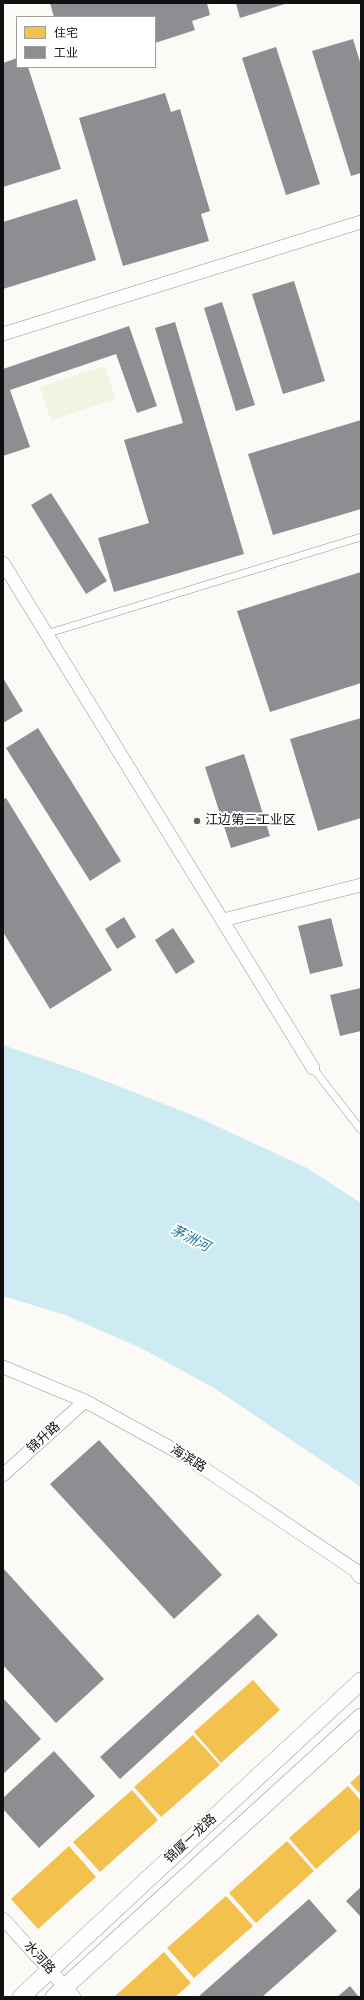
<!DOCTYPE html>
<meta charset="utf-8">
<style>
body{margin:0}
#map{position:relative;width:364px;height:2000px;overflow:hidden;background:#fcfaf6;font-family:"Source Serif 4","Noto Sans SC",serif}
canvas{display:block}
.frame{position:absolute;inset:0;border:4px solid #101010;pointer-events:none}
.legend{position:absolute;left:16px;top:16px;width:140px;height:52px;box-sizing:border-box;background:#fff;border:1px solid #9f9f9f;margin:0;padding:5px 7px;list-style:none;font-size:12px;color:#101010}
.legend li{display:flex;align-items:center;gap:8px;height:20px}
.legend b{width:20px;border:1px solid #9f9f9f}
</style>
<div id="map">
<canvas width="364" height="2000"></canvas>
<div class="frame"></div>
<ul class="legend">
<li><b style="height:11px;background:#f2c14e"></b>住宅</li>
<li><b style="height:11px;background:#8d8d92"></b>工业</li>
</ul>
</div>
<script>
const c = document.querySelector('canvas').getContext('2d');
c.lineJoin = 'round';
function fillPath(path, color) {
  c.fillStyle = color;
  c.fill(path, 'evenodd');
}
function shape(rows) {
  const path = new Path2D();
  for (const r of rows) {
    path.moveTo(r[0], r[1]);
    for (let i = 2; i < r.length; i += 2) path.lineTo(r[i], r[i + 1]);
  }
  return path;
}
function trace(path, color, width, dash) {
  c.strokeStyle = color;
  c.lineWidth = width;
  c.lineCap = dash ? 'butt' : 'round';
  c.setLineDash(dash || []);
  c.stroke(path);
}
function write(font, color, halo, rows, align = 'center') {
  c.font = font + ' "Source Serif 4","Noto Sans SC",serif';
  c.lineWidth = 4;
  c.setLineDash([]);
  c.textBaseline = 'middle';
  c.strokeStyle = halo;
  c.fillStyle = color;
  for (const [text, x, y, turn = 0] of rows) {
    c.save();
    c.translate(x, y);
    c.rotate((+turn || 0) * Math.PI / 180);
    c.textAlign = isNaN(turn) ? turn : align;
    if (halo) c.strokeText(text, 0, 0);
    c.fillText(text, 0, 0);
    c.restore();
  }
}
const pitch = shape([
 [105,366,116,399,51,420,40,387]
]);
const water = shape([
 [3,1045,85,1073,197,1117,307,1168,361,1203,361,1487,214,1388,141,1348,65,1315,3,1296]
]);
const homes = shape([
 [253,1680,280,1710,221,1763,194,1732],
 [193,1735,220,1765,161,1817,134,1787],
 [361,1773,361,1794,350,1783],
 [348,1786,361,1801,361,1829,316,1869,289,1838],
 [132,1790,158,1820,100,1872,73,1842],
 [287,1841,314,1871,256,1923,229,1893],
 [69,1846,96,1877,38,1929,11,1899],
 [226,1896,253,1926,194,1978,167,1948],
 [164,1952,191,1983,175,1997,114,1997]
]);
const industry = shape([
 [50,3,207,3,210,15,192,21,195,30,155,43,155,17,54,17],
 [236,3,288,3,240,18],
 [353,39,361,65,361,173,351,176,312,51],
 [276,47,320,184,286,195,242,58],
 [17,58,17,67,28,67,61,169,3,187,3,63],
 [165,93,171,112,180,109,210,211,201,214,209,241,123,266,79,118],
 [77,199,96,260,3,289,3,222],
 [294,281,325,381,283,394,252,294],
 [222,302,255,405,236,411,204,308],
 [175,322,244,554,114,592,98,538,149,523,124,440,183,423,155,328],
 [129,326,157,406,137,413,116,354,10,390,30,447,3,456,3,369],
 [361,420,361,509,273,535,248,454],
 [51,493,107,581,86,594,31,505],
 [361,572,361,683,270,712,237,611],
 [3,678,23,711,3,723],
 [361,718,361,818,318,831,290,739],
 [38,728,121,861,90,881,6,748],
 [244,754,270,836,231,848,205,767],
 [6,798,112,970,50,1009,3,932,3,800],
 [124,917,136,937,117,949,105,929],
 [331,918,343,966,310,974,298,926],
 [173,928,195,962,176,974,155,940],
 [361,988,361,1031,340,1036,330,995],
 [99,1440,222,1575,174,1619,50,1484],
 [3,1568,104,1679,56,1723,3,1665],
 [258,1614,278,1635,120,1779,100,1757],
 [3,1698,41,1739,3,1774],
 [54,1751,95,1796,39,1848,3,1809,3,1798],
 [361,1887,361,1917,346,1901],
 [309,1899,337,1931,262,1997,198,1997],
 [350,1986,359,1997,337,1997]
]);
const service = shape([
 [46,634,361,537],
 [313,1068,361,1130]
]);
const minor = shape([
 [3,334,361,222],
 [3,563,313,1068],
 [223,920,361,885],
 [3,1367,85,1401,187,1457,361,1574],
 [3,1475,85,1401],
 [3,1919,74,1997]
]);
const tertiary = shape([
 [360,1574,361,1575],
 [21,1997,361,1681],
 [54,1997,361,1717]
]);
const markers = [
 [197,821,4,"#636260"]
];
const poiNames = [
 ["江边第三工业区",205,821]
];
const streetNames = [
 ["锦升路",44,1438,-42],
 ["海滨路",188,1459,32],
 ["锦厦一龙路",191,1839,-43],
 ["水河路",39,1958,48]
];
const waterNames = [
 ["茅洲河",190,1239,27]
];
fillPath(pitch, '#f1f4e1');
fillPath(water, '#ceebf4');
fillPath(homes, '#f2c14e');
fillPath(industry, '#8d8d92');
trace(service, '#969594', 8);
trace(minor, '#969594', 14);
trace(tertiary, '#969594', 18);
trace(service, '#fffefe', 7);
trace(minor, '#fffefe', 13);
trace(tertiary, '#fffefe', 17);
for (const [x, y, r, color] of markers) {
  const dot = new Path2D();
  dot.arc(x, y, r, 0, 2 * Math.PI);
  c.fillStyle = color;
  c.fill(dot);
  trace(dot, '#fff', 1.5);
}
write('13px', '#101010', '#fff', poiNames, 'left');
write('13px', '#101010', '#fff', streetNames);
write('italic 14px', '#1f749c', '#fff', waterNames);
</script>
